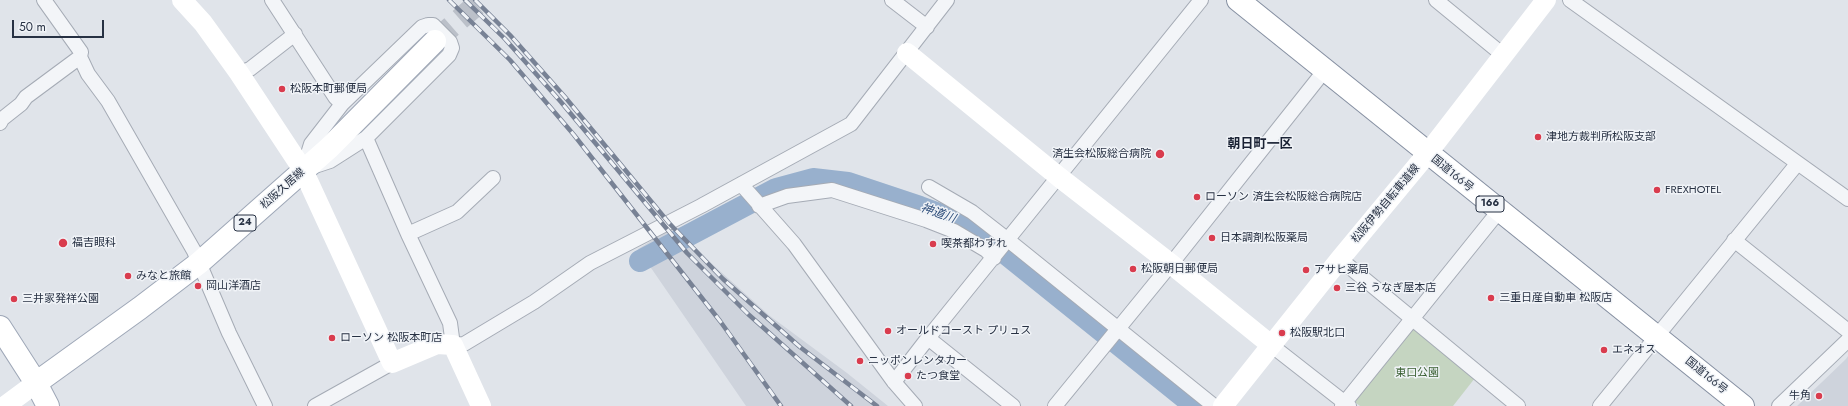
<!DOCTYPE html>
<meta charset="utf-8">
<style>
body{margin:0}
#map{position:relative;width:1848px;height:406px;overflow:hidden;background:#e0e4ea;font-family:Jost,sans-serif}
canvas{display:block}
.scale{position:absolute;left:12px;top:20px;width:92px;height:18px;box-sizing:border-box;border:2px solid #273143;border-top:0;padding-left:5px;font-size:12px;line-height:14px;white-space:nowrap;color:#273143;-webkit-text-stroke:3px #f0f3f7;paint-order:stroke}
</style>
<div id="map">
<canvas width="1848" height="406"></canvas>
<div class="scale">50 m</div>
</div>
<script>
const c = document.querySelector('canvas').getContext('2d');
c.lineJoin = 'round';
function fillPath(path, color) {
  c.fillStyle = color;
  c.fill(path, 'evenodd');
}
function shape(rows) {
  const path = new Path2D();
  for (const r of rows) {
    path.moveTo(r[0], r[1]);
    for (let i = 2; i < r.length; i += 2) path.lineTo(r[i], r[i + 1]);
  }
  return path;
}
function trace(path, color, width, dash) {
  c.strokeStyle = color;
  c.lineWidth = width;
  c.lineCap = dash ? 'butt' : 'round';
  c.setLineDash(dash || []);
  c.stroke(path);
}
function write(font, color, halo, rows, align = 'center') {
  c.font = font + ' Jost,"Noto Sans JP",sans-serif';
  c.lineWidth = 3;
  c.setLineDash([]);
  c.textBaseline = 'middle';
  c.strokeStyle = halo;
  c.fillStyle = color;
  for (const [text, x, y, turn = 0] of rows) {
    c.save();
    c.translate(x, y);
    c.rotate((+turn || 0) * Math.PI / 180);
    c.textAlign = isNaN(turn) ? turn : align;
    if (halo) c.strokeText(text, 0, 0);
    c.fillText(text, 0, 0);
    c.restore();
  }
}
const built = shape([
 [672,228,770,316,847,373,888,406,746,406,638,249],
 [1848,356,1848,406,1797,406,1846,359]
]);
const green = shape([
 [1409,329,1418,329,1475,378,1453,406,1360,406,1356,403,1356,395]
]);
const river = shape([
 [640,261,776,189,813,179,848,183,920,207,961,222,1006,254,1195,406]
]);
const primaryTunnel = shape([
 [435,41,482,0]
]);
const street = shape([
 [44,0,81,52,80,57,88,74,108,101,194,251,229,333,265,406],
 [272,0,335,97,342,104],
 [892,0,927,27],
 [1436,0,1503,55],
 [1570,0,1848,199],
 [428,25,433,25,450,42,452,48,449,55,366,138,330,161,303,170,311,144,342,104,422,27,428,25],
 [239,73,250,69,295,34],
 [0,123,2,119,21,104,26,97,80,57],
 [366,138,408,234,450,323,453,345,464,344,534,302,590,263,701,206,851,124,947,0],
 [741,184,794,244,894,382,915,406],
 [929,187,972,212,1008,240,1214,406],
 [759,206,787,196,832,190,926,220,954,231,986,250,994,258],
 [408,234,457,212,493,178],
 [1734,240,1848,331],
 [1340,259,1518,406],
 [1271,345,1349,406],
 [894,382,928,338],
 [315,406,392,363],
 [1013,406,928,338,1201,0],
 [1055,406,1171,264,1325,70],
 [1342,406,1499,211],
 [1600,406,1797,164],
 [1779,406,1848,340]
]);
const secondary = shape([
 [182,0,203,23,239,73,303,170,392,363,437,344,453,345,481,406],
 [907,53,1059,177,1171,264,1271,345],
 [5,406,36,383],
 [1223,406,1340,259,1427,154,1546,0]
]);
const primary = shape([
 [0,327,36,383,48,406],
 [36,383,140,308,199,263,329,148,435,41]
]);
const highway = shape([
 [1238,0,1743,406]
]);
const rail = shape([
 [449,0,510,60,574,135,720,321,781,406],
 [465,0,505,39,561,102,687,253,748,314,851,406],
 [475,0,510,35,565,97,669,223,723,279,800,347,877,406]
]);
const markers = [
 [282,89,4,"#d93c4e"],
 [1538,137,4,"#d93c4e"],
 [1160,154,5,"#d93c4e"],
 [1657,190,4,"#d93c4e"],
 [1197,197,4,"#d93c4e"],
 [1212,238,4,"#d93c4e"],
 [63,243,5,"#d93c4e"],
 [933,244,4,"#d93c4e"],
 [1133,269,4,"#d93c4e"],
 [1306,270,4,"#d93c4e"],
 [128,276,4,"#d93c4e"],
 [198,286,4,"#d93c4e"],
 [1337,288,4,"#d93c4e"],
 [1491,298,4,"#d93c4e"],
 [14,299,4,"#d93c4e"],
 [888,331,4,"#d93c4e"],
 [1282,333,4,"#d93c4e"],
 [332,338,4,"#d93c4e"],
 [1604,350,4,"#d93c4e"],
 [860,361,4,"#d93c4e"],
 [908,376,4,"#d93c4e"],
 [1819,396,4,"#d93c4e"]
];
const shields = [
 [1490,204,28],
 [245,223,22]
];
const shieldNames = [
 ["166",1490,204],
 ["24",245,223]
];
const poiNames = [
 ["松阪本町郵便局",290,89],
 ["津地方裁判所松阪支部",1546,137],
 ["済生会松阪総合病院",1151,154,"right"],
 ["FREXHOTEL",1665,190],
 ["ローソン 済生会松阪総合病院店",1205,197],
 ["日本調剤松阪薬局",1220,238],
 ["福吉眼科",72,243],
 ["喫茶都わすれ",941,244],
 ["松阪朝日郵便局",1141,269],
 ["アサヒ薬局",1314,270],
 ["みなと旅館",136,276],
 ["岡山洋酒店",206,286],
 ["三谷 うなぎ屋本店",1345,288],
 ["三重日産自動車 松阪店",1499,298],
 ["三井家発祥公園",22,299],
 ["オールドコースト プリュス",896,331],
 ["松阪駅北口",1290,333],
 ["ローソン 松阪本町店",340,338],
 ["エネオス",1612,350],
 ["ニッポンレンタカー",868,361],
 ["たつ食堂",916,376],
 ["牛角",1811,396,"right"]
];
const streetNames = [
 ["国道166号",1452,174,39],
 ["松阪久居線",283,189,-42],
 ["松阪伊勢自転車道線",1386,204,-50],
 ["国道166号",1706,376,39]
];
const parkNames = [
 ["東口公園",1417,373]
];
const waterNames = [
 ["神道川",938,214,19]
];
const quarterNames = [
 ["朝日町一区",1260,145]
];
fillPath(built, '#ced3dc');
fillPath(green, '#c5d5c1');
trace(river, '#98b0cd', 22);
trace(primaryTunnel, '#bbc0c9', 22, [22, 11]);
trace(street, '#a5abb5', 16);
trace(primary, '#9ea7b7', 24);
trace(highway, '#8690a2', 24);
trace(street, '#f3f5f8', 14);
trace(secondary, '#fff', 20);
trace(primary, '#fff', 22);
trace(highway, '#fff', 22);
trace(rail, '#788295', 4.5);
trace(rail, '#f0f3f7', 3, [9]);
for (const [x, y, r, color] of markers) {
  const dot = new Path2D();
  dot.arc(x, y, r, 0, 2 * Math.PI);
  c.fillStyle = color;
  c.fill(dot);
  trace(dot, '#f0f3f7', 1.5);
}
for (const [x, y, w] of shields) {
  const box = new Path2D();
  box.roundRect(x - w / 2, y - 8, w, 16, 3);
  c.fillStyle = '#f0f3f7';
  c.fill(box);
  trace(box, '#273143', 1);
}
write('bold 10px', '#273143', null, shieldNames);
write('11px', '#273143', '#f0f3f7', poiNames, 'left');
write('11px', '#273143', '#f0f3f7', streetNames);
write('11px', '#3a6033', '#f0f3f7', parkNames);
write('italic 12px', '#2e4e7b', '#f0f3f7', waterNames);
write('bold 13px', '#1a2234', '#f0f3f7', quarterNames);
</script>
